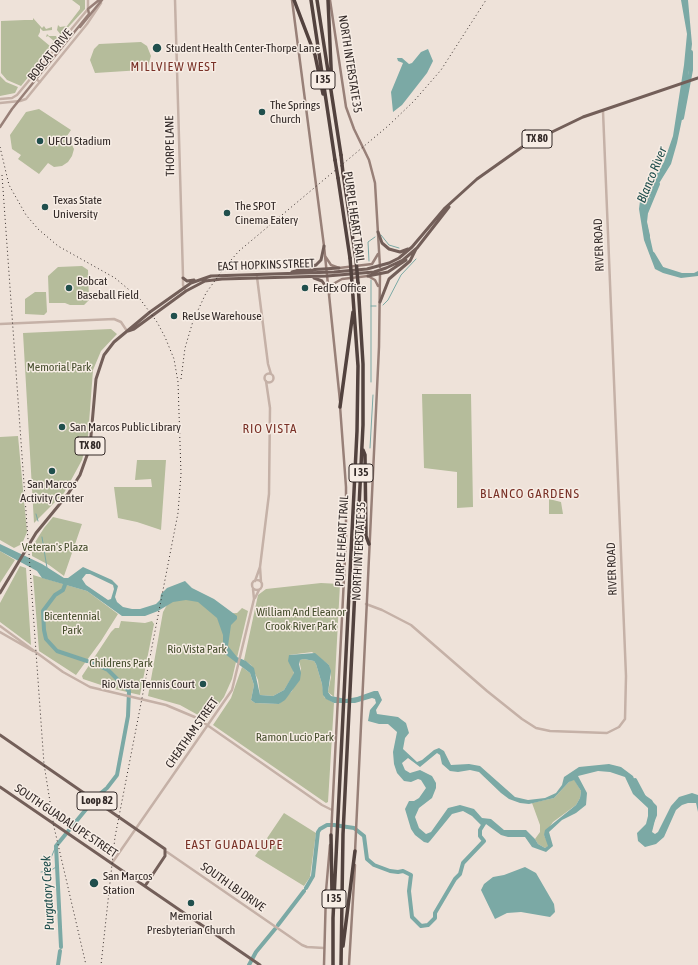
<!DOCTYPE html>
<style>
body{margin:0}
canvas{display:block;background:#eee2d9}
</style>
<canvas width="698" height="965"></canvas>
<script>
const c = document.querySelector('canvas').getContext('2d');
c.lineJoin = 'round';
function fillPath(path, color) {
  c.fillStyle = color;
  c.fill(path, 'evenodd');
}
function shape(rows) {
  const path = new Path2D();
  for (const r of rows) {
    if (r.length === 3) {
      path.moveTo(r[0] + r[2], r[1]);
      path.arc(r[0], r[1], r[2], 0, 2 * Math.PI);
      continue;
    }
    path.moveTo(r[0], r[1]);
    for (let i = 2; i < r.length; i += 2) path.lineTo(r[i], r[i + 1]);
  }
  return path;
}
function trace(path, color, width, dash) {
  c.strokeStyle = color;
  c.lineWidth = width;
  c.lineCap = dash ? 'butt' : 'round';
  c.setLineDash(dash || []);
  c.stroke(path);
}
function write(font, color, halo, rows, align = 'center') {
  c.font = font + ' "Asap Condensed",sans-serif';
  c.lineWidth = 3;
  c.setLineDash([]);
  c.textBaseline = 'middle';
  c.strokeStyle = halo;
  c.fillStyle = color;
  for (const [text, x, y, turn = 0] of rows) {
    c.save();
    c.translate(x, y);
    c.rotate((+turn || 0) * Math.PI / 180);
    c.textAlign = isNaN(turn) ? turn : align;
    if (halo) c.strokeText(text, 0, 0);
    c.fillText(text, 0, 0);
    c.restore();
  }
}
const green = shape([
 [72,0,85,0,85,9,61,35,57,30,58,25,60,27,67,26,80,9,80,6],
 [33,18,42,28,44,26,46,29,52,27,52,32,52,30,43,31,40,28,40,32,38,36,50,46,54,41,48,36,46,37,47,34,49,36,56,36,58,40,21,86,7,80,1,73,1,21,25,20,33,20],
 [141,42,147,46,151,56,148,66,142,70,95,73,90,60,94,49,99,44],
 [0,76,6,82,18,87,15,93,0,96],
 [39,109,71,130,65,139,71,143,74,149,72,156,68,162,62,166,54,167,48,163,39,174,18,159,21,155,12,149,10,135,26,112],
 [82,266,88,270,89,300,84,305,70,305,65,303,49,303,48,276,58,267],
 [35,292,46,292,47,312,44,315,25,314,25,299],
 [111,329,117,334,101,351,93,370,88,436,82,460,64,493,34,523,23,333],
 [422,394,471,394,473,507,457,508,457,472,424,468],
 [18,436,27,532,22,544,14,548,0,540,0,437],
 [137,460,166,460,161,530,137,522,118,518,114,487,152,487,151,479,135,480],
 [549,499,561,502,563,514,549,514],
 [53,517,82,524,64,576,49,565,32,556,32,547,44,528],
 [0,551,15,560,0,583],
 [20,566,26,568,31,645,0,622,0,603],
 [33,575,87,591,118,614,101,641,76,675,39,651],
 [321,583,340,584,334,697,328,692,331,677,329,665,312,652,289,655,294,674,284,690,273,696,260,695,258,680,251,665,244,660,258,595,266,589],
 [181,586,218,614,237,613,242,608,248,611,232,679,224,697,207,720,180,705,148,696,163,612,176,589],
 [121,621,145,623,152,621,154,624,140,695,110,688,83,679,82,676,111,632,115,628,119,628],
 [304,659,314,661,316,664,322,684,324,697,334,703,328,802,326,803,213,725,231,698,242,667,250,673,254,685,251,700,255,703,279,704,292,691,301,669,299,660],
 [574,779,581,791,580,798,576,805,553,822,544,835,549,846,545,848,538,844,535,839,540,832,540,825,532,803,554,798,569,782],
 [284,813,316,833,310,877,304,886,255,856]
]);
const water = shape([
 [681,0,688,0,692,44,685,105,677,143,671,164,650,198,645,215,653,251,660,266,682,273,694,273,698,271,698,276,681,278,663,273,655,269,644,240,639,209,640,201,664,162,673,136,684,65,687,34],
 [428,49,433,61,427,73,402,105,393,112,391,92,403,63,398,61,397,58,402,58,409,64,412,63,421,52],
 [0,544,42,564,64,578,68,578,83,567,112,580,118,586,115,597,117,602,123,607,132,609,140,609,156,604,160,600,161,594,167,588,185,581,192,588,214,599,237,616,237,619,231,625,228,646,237,657,246,661,254,668,260,695,273,696,284,690,294,673,288,661,289,655,315,653,329,665,331,671,328,692,331,696,346,699,357,697,374,691,378,691,382,700,376,710,377,714,398,717,406,723,409,733,405,738,403,749,417,762,422,760,434,750,439,748,444,751,451,765,469,764,480,766,515,797,528,800,545,798,556,793,562,785,564,777,579,767,609,764,621,767,633,776,639,791,652,800,655,806,655,820,652,832,655,834,658,832,671,806,679,797,692,793,698,795,698,812,696,803,688,803,682,805,676,810,664,837,656,844,645,847,638,841,637,833,646,824,648,816,648,808,633,794,625,777,610,772,598,771,578,776,587,793,586,805,576,813,562,820,549,832,553,846,546,852,532,847,525,837,508,837,501,835,486,824,481,825,472,816,463,811,452,814,430,841,428,843,424,842,415,835,411,829,405,809,409,801,414,801,419,798,426,788,421,780,418,779,411,782,404,781,397,773,394,764,393,752,397,732,388,724,379,724,368,721,370,710,376,703,375,699,372,698,355,703,334,703,326,699,323,695,322,684,316,664,314,661,304,659,300,660,299,664,301,673,300,680,285,700,279,704,255,703,251,700,254,685,250,673,225,654,223,650,223,635,217,618,198,602,186,600,173,602,158,611,145,616,122,616,87,591,42,578,37,571,0,551],
 [86,574,90,574,113,585,114,589,111,599,108,600,86,585,82,579],
 [437,753,440,755,442,764,450,771,458,772,470,770,479,772,501,793,509,799,520,803,529,804,554,798,569,782,574,780,581,791,580,798,576,805,545,830,544,835,548,846,545,848,538,844,535,839,526,830,504,830,491,819,482,818,474,809,460,805,448,808,431,832,426,834,419,828,415,817,419,808,432,798,436,788,436,783,432,776,420,770,410,773,405,770,402,763,408,758,420,767],
 [525,867,536,873,554,904,555,912,550,917,521,912,507,913,495,919,481,890,484,884,493,877,504,875]
]);
const stream = shape([
 [381,235,389,245,399,248],
 [369,261,368,242,375,237],
 [371,280,371,382],
 [383,305,388,300,401,275,416,259],
 [371,306,376,306],
 [370,448,373,395],
 [36,514,38,521],
 [42,537,47,568],
 [43,865,48,865,56,846],
 [41,872,50,871,56,867]
]);
const river = shape([
 [682,118,691,70,691,52],
 [648,236,645,222,646,213,658,184],
 [653,254,662,269],
 [66,582,63,590,55,595,43,611,44,630,46,639,57,651,87,661],
 [90,662,108,670,129,691,128,716,117,775,107,788,95,798],
 [635,780,644,797],
 [651,803,655,807,655,815,653,820],
 [306,888,313,876,318,832,320,829,327,825,334,825,354,828,364,836,367,859,374,865,390,871,398,872,403,871,411,875,409,891,412,917,421,926,428,925,435,918,435,913,455,879,460,874,463,863,484,841,480,836,480,830,485,822],
 [278,925,304,891],
 [61,947,56,846,92,802],
 [58,965,60,951],
 [249,965,256,952,275,929]
]);
const tertiary = shape([
 [175,0,183,276,183,285,186,291],
 [32,76,40,82],
 [0,99,12,98,17,95,88,9,88,0],
 [0,103,20,101,26,99,87,24,101,3],
 [257,277,268,364,271,374],
 [0,324,114,319,121,322,127,331],
 [269,378,4.5],
 [257,585,5],
 [255,581,260,567],
 [261,582,260,567,269,494,270,408,266,381],
 [255,598,259,590],
 [366,604,382,610,411,625,487,691,522,719,536,728,550,731,607,733,619,727,625,719,626,676,603,111],
 [0,626,63,672,90,687,166,705,197,718,322,805,332,810],
 [0,632,33,651],
 [167,852,302,945,307,947,324,948],
 [112,863,232,690,254,599,253,589]
]);
const secondary = shape([
 [292,0,324,246,340,401],
 [330,0,346,107,354,129,369,160,375,183,380,267],
 [80,27,102,0],
 [45,68,89,14,88,9,99,0],
 [325,256,331,265,339,268,372,264,378,254],
 [330,293,333,284,342,279,368,276,375,280,378,286],
 [331,836,346,538,346,487,340,406],
 [355,852,379,347,380,273],
 [324,965,326,891,330,845],
 [349,965,355,865]
]);
const primary = shape([
 [378,232,382,243,389,249,400,252,408,249],
 [292,272,316,265,321,260,324,246],
 [300,272,307,270,339,268],
 [368,276,388,272,406,260],
 [183,278,187,281,194,280],
 [314,278,322,281,329,291],
 [380,302,389,279,410,261,416,249],
 [128,331,134,329,186,291,205,281,222,279,327,276,374,272,386,268,403,260,417,248,449,207],
 [0,593,36,533,68,494,80,475,90,447,96,379,104,355,114,342,150,312,191,283,211,276,334,272,367,269,389,263,399,258,412,247,445,208,477,179,525,145,583,117,698,78],
 [0,735,165,849,165,856,145,886],
 [0,787,260,965]
]);
const motorway = shape([
 [294,0,315,55,323,94],
 [311,0,335,160],
 [317,0,341,155],
 [328,0,332,88],
 [343,173,356,260],
 [338,178,350,258],
 [340,407,353,312],
 [363,450,365,455,366,536,369,544],
 [331,835,332,896],
 [343,946,355,851],
 [333,965,333,918,357,431,358,366,352,283],
 [341,965,343,834,363,425,363,364,358,283]
]);
const rail = shape([
 [0,147,9,185,26,215,38,229,58,246,115,278,140,299,157,322,165,337,174,359,178,382,181,474,178,513,115,837,101,965],
 [2,175,44,764,54,827,86,965],
 [181,379,185,348,193,321,206,293,224,268,239,251,388,126,414,101,441,70,486,0]
]);
const secondaryBridge = shape([
 [0,127,12,109,45,68]
]);
const motorwayBridge = shape([
 [341,155,343,173],
 [335,160,338,178],
 [350,258,352,283],
 [356,260,358,283]
]);
const markers = [
 [157,48,5,"#204f4d"],
 [262,112,4,"#204f4d"],
 [40,141,4,"#204f4d"],
 [45,207,4,"#204f4d"],
 [227,213,4,"#204f4d"],
 [69,288,4,"#204f4d"],
 [305,288,4,"#204f4d"],
 [174,316,4,"#204f4d"],
 [62,427,4,"#204f4d"],
 [52,471,4,"#204f4d"],
 [203,684,4,"#204f4d"],
 [94,883,5,"#204f4d"],
 [191,903,4,"#204f4d"]
];
const shields = [
 [323,80,24],
 [537,139,30],
 [90,446,30],
 [361,473,24],
 [97,801,40],
 [334,899,24]
];
const shieldNames = [
 ["I 35",323,80],
 ["TX 80",537,139],
 ["TX 80",90,446],
 ["I 35",361,473],
 ["Loop 82",97,801],
 ["I 35",334,899]
];
const poiNames = [
 ["Student Health Center-Thorpe Lane",166,48],
 ["The Springs",270,105],
 ["Church",270,119],
 ["UFCU Stadium",48,141],
 ["Texas State",53,200],
 ["University",53,214],
 ["The SPOT",235,206],
 ["Cinema Eatery",235,220],
 ["Bobcat",77,281],
 ["Baseball Field",77,295],
 ["FedEx Office",313,288],
 ["ReUse Warehouse",182,316],
 ["San Marcos Public Library",70,427],
 ["San Marcos",52,484,"center"],
 ["Activity Center",52,498,"center"],
 ["Rio Vista Tennis Court",195,684,"right"],
 ["San Marcos",103,876],
 ["Station",103,890],
 ["Memorial",191,916,"center"],
 ["Presbyterian Church",191,930,"center"]
];
const streetNames = [
 ["BOBCAT DRIVE",50,55,-51],
 ["NORTH INTERSTATE 35",350,64,81],
 ["THORPE LANE",170,146,-91],
 ["PURPLE HEART TRAIL",354,217,82],
 ["RIVER ROAD",599,245,-92],
 ["EAST HOPKINS STREET",266,265,-2],
 ["PURPLE HEART TRAIL",342,541,-87],
 ["NORTH INTERSTATE 35",359,551,-87],
 ["RIVER ROAD",612,569,-92],
 ["CHEATHAM STREET",192,733,-55],
 ["SOUTH GUADALUPE STREET",66,821,34],
 ["SOUTH LBJ DRIVE",233,887,35]
];
const parkNames = [
 ["Memorial Park",59,367],
 ["Veteran's Plaza",55,547],
 ["William And Eleanor",301,612],
 ["Crook River Park",301,626],
 ["Bicentennial",72,616],
 ["Park",72,630],
 ["Rio Vista Park",197,649],
 ["Childrens Park",121,663],
 ["Ramon Lucio Park",295,737]
];
const neighbourhoodNames = [
 ["MILLVIEW WEST",174,67],
 ["RIO VISTA",270,429],
 ["BLANCO GARDENS",530,494],
 ["EAST GUADALUPE",234,845]
];
const waterNames = [
 ["Blanco River",652,175,-68],
 ["Purgatory Creek",48,893,-93]
];
fillPath(green, '#b5bc9b');
fillPath(water, '#7ba9a5');
trace(stream, '#7ba9a5', 1);
trace(river, '#7ba9a5', 4);
trace(tertiary, '#c5b1a7', 2.5);
trace(secondary, '#988078', 2.5);
trace(primary, '#735f59', 3);
trace(motorway, '#52423e', 3.5);
trace(rail, '#322927', 1, [1, 3]);
trace(secondaryBridge, '#988078', 2.5);
trace(motorwayBridge, '#52423e', 3.5);
for (const [x, y, r, color] of markers) {
  const dot = new Path2D();
  dot.arc(x, y, r, 0, 2 * Math.PI);
  c.fillStyle = color;
  c.fill(dot);
  trace(dot, '#f7ede5', 1.5);
}
for (const [x, y, w] of shields) {
  const box = new Path2D();
  box.roundRect(x - w / 2, y - 9, w, 18, 3);
  c.fillStyle = '#f7ede5';
  c.fill(box);
  trace(box, '#322927', 1);
}
write('bold 11px', '#322927', null, shieldNames);
write('12px', '#322927', '#f7ede5', poiNames, 'left');
write('12px', '#322927', '#f7ede5', streetNames);
write('12px', '#464e2d', '#f7ede5', parkNames);
c.letterSpacing = '1px';
write('13px', '#793127', '#f7ede5', neighbourhoodNames);
c.letterSpacing = '0px';
write('italic 13px', '#204f4d', '#f7ede5', waterNames);
</script>
